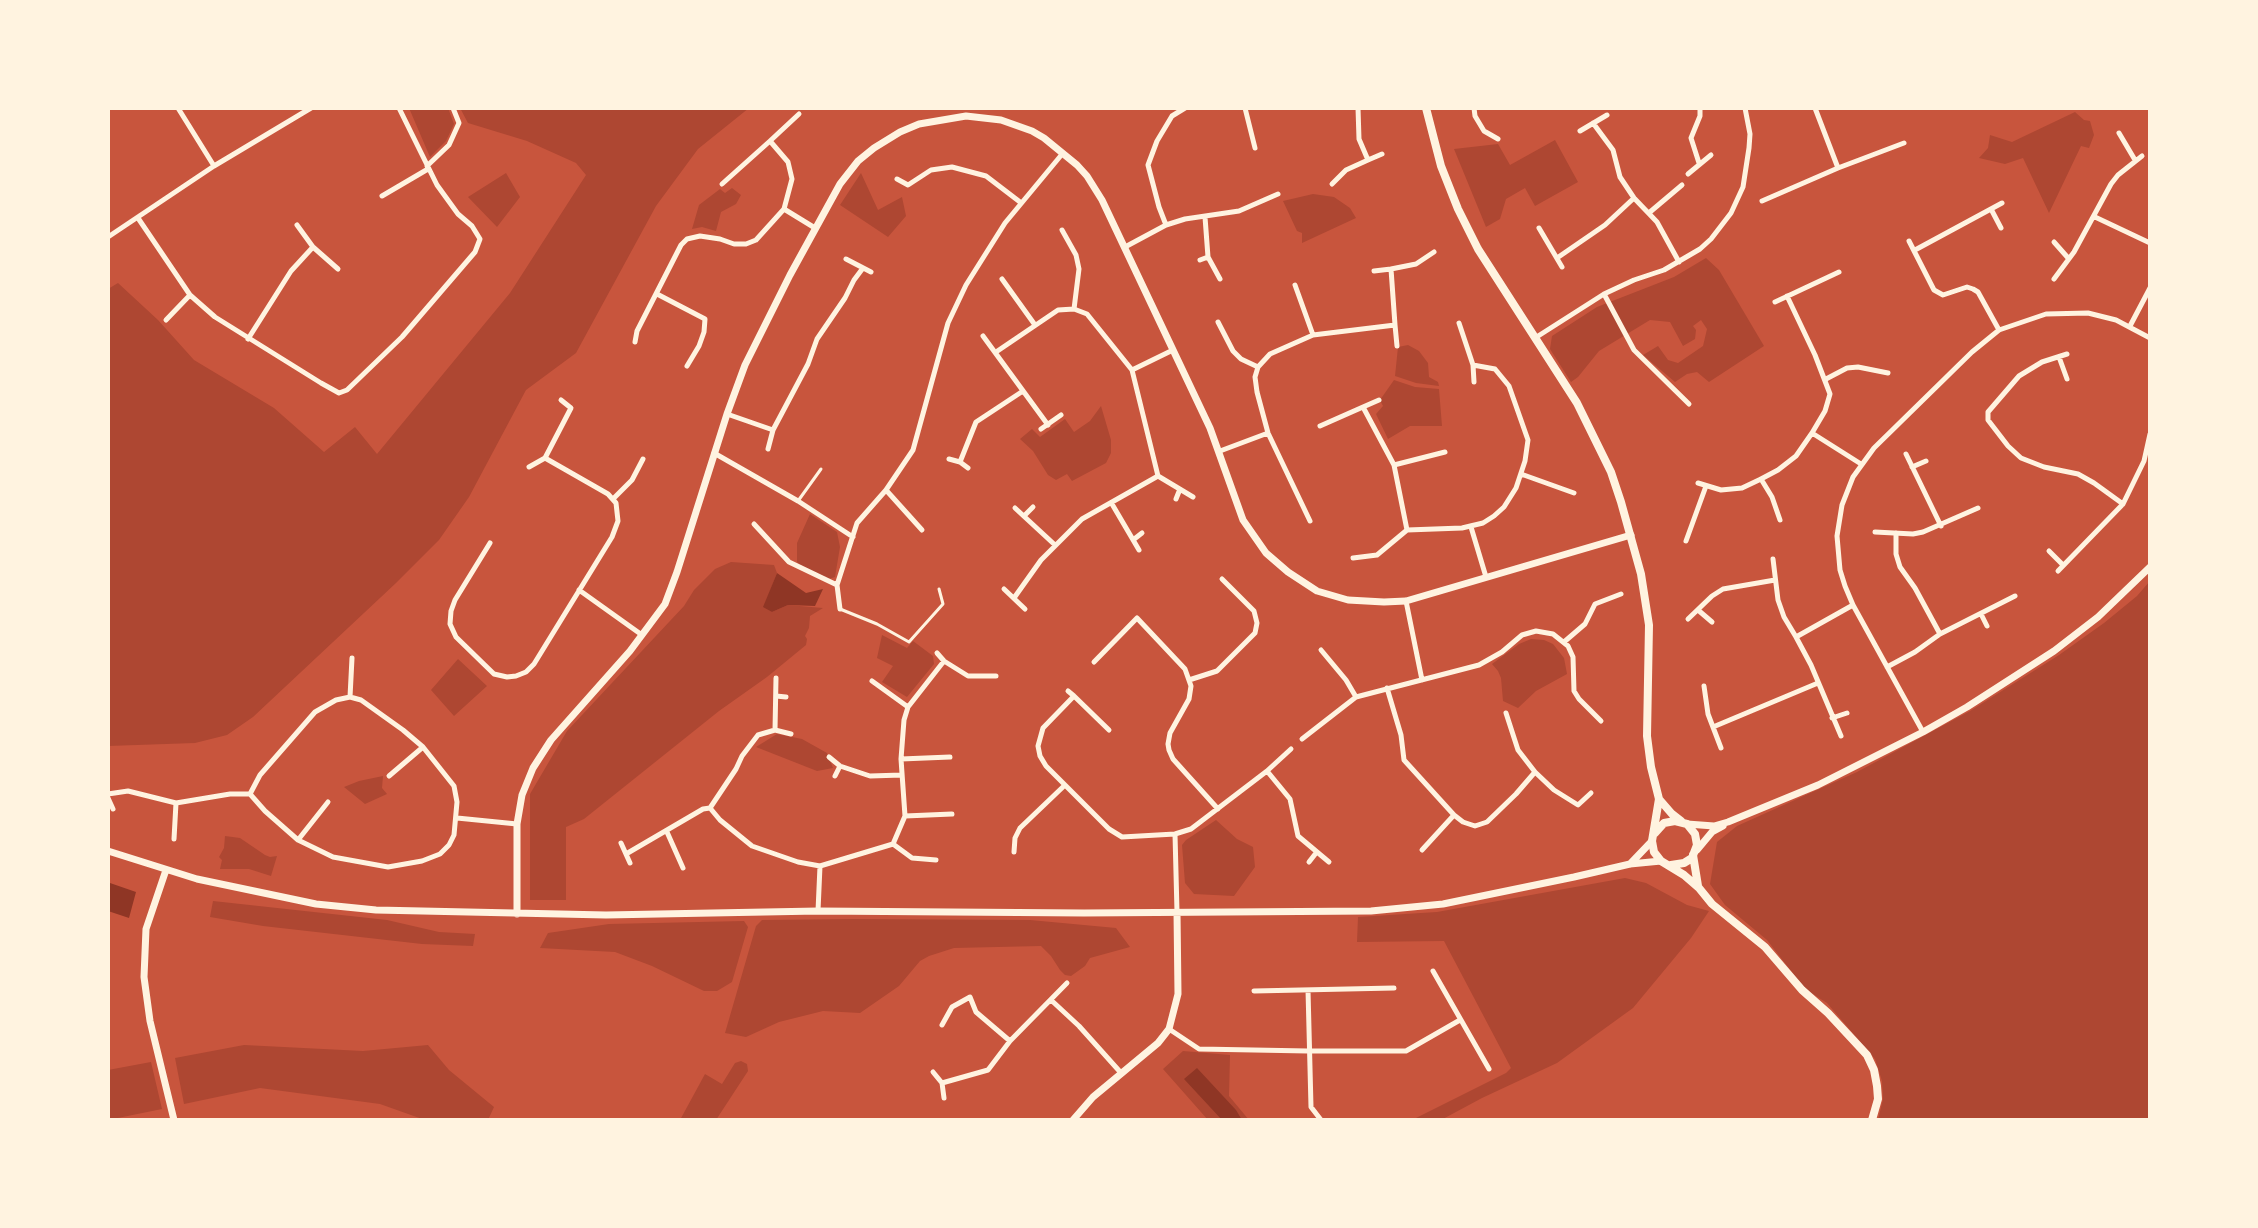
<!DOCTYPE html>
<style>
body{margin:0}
#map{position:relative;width:2258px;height:1228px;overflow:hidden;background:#c8553d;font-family:"Libre Baskerville",serif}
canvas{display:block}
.frame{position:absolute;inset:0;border:110px solid #fff3e0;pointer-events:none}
</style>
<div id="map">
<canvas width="2258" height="1228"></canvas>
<div class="frame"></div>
</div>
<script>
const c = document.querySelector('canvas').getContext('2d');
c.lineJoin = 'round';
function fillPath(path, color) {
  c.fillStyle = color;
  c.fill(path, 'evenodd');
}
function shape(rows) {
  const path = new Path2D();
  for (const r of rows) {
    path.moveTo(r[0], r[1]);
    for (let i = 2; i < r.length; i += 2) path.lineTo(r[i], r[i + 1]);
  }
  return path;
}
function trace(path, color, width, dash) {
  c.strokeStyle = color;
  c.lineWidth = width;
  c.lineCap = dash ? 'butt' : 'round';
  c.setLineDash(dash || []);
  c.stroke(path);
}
const green = shape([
 [409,108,448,108,454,124,446,141,430,157],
 [460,108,749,108,698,149,656,206,576,353,526,390,469,497,439,540,396,583,253,717,227,735,195,743,108,746,108,289,118,283,158,320,194,360,274,408,324,452,355,427,377,454,510,293,586,175,576,163,527,141,468,123],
 [2075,112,2084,120,2090,121,2094,135,2089,148,2081,146,2049,213,2023,158,2005,164,1979,158,1988,148,1990,135,2012,142],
 [1555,140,1578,182,1535,206,1525,188,1506,199,1500,219,1486,227,1454,149,1498,144,1510,165],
 [506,173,520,197,497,227,468,197],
 [861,173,878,210,902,197,906,216,888,237,840,205],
 [732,188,741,195,736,204,721,212,716,231,702,227,692,229,699,205,720,189,725,193],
 [1313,194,1334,197,1350,208,1356,218,1302,243,1302,233,1297,231,1283,201],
 [1706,258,1719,270,1764,346,1709,382,1697,372,1687,374,1675,382,1643,355,1658,346,1668,360,1678,363,1703,346,1707,329,1701,320,1693,326,1696,330,1695,339,1683,346,1670,322,1650,320,1599,351,1578,377,1571,382,1550,349,1552,336,1597,307,1674,277],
 [1408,345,1419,351,1428,363,1429,377,1438,382,1439,386,1416,383,1395,376,1398,347],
 [1394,380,1415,387,1439,389,1442,426,1410,426,1388,439,1376,414,1383,406,1380,400],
 [1101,406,1111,440,1111,453,1106,463,1072,481,1067,474,1056,480,1048,475,1033,451,1020,439,1032,429,1040,437,1065,419,1074,432,1090,421],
 [810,514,837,532,840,547,835,577,832,578,828,579,800,565,797,562,797,543],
 [731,562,774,565,777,573,764,606,772,612,788,605,823,608,810,616,809,628,805,636,807,639,806,645,767,677,719,711,584,819,566,827,566,900,530,900,530,794,567,731,684,606,694,590,715,569],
 [2150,581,2150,1120,1878,1120,1883,1099,1882,1081,1875,1059,1827,1003,1805,989,1767,940,1725,905,1710,884,1717,842,1737,826,1857,772,1970,711,2059,655,2104,623,2137,596],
 [882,635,907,648,913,641,933,656,934,664,907,697,882,682,893,666,877,658],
 [1531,639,1544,640,1553,644,1564,658,1567,674,1536,691,1518,708,1503,701,1501,678,1498,671,1492,664,1519,644],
 [458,659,487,686,454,716,431,690],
 [777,734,802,739,827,753,833,768,817,771,756,747],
 [383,776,382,788,387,794,365,804,344,787,359,781],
 [1216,820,1237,839,1253,847,1255,867,1234,896,1194,894,1185,883,1182,845,1186,840],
 [225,836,240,838,265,855,270,857,277,856,271,876,249,869,220,869,222,860,219,857,224,848],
 [1625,878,1646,883,1687,905,1709,911,1691,938,1633,1008,1557,1063,1482,1098,1441,1120,1412,1120,1506,1073,1511,1068,1444,941,1357,942,1358,917,1437,912],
 [213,901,387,920,439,932,475,934,473,946,422,944,263,926,210,917],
 [854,919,1030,920,1116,928,1130,947,1090,958,1085,966,1071,976,1065,975,1060,970,1051,956,1041,946,954,948,929,956,920,961,899,986,860,1013,823,1011,779,1022,746,1037,725,1033,756,926,762,920],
 [744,921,748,927,732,982,717,991,704,991,652,966,615,952,540,948,548,933,609,924],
 [244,1045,363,1051,428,1045,449,1070,494,1107,488,1120,425,1120,380,1104,260,1088,184,1104,175,1058],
 [1183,1051,1230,1055,1229,1096,1249,1120,1208,1120,1163,1069],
 [741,1061,747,1064,748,1071,716,1120,680,1120,705,1074,722,1084,735,1063],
 [151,1062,162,1109,108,1120,108,1070]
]);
const water = shape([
 [777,573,806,593,823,589,815,606,788,605,772,612,763,607],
 [110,883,136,892,129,918,108,911,108,891],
 [1197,1068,1236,1110,1242,1120,1222,1120,1184,1079]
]);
const service = shape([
 [798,501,821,469],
 [840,609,877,624,909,642,943,604,939,589]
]);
const minor = shape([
 [178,108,214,166],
 [1245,108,1255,148],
 [1474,108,1475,116,1484,131,1498,139],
 [1815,108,1838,168],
 [799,114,770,141,788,162,792,179,784,209,815,228],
 [1593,123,1613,150,1620,177,1634,198,1657,222,1679,262],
 [1580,131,1607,115],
 [2119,133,2135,160],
 [1368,160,1382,154],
 [1699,163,1691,138,1700,116,1700,108],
 [427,166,449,145,459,123,453,108],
 [1688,174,1711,155],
 [897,179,908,185,931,170,952,167,986,176,1020,202],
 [722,184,770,141],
 [1332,184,1346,170,1368,160,1359,139,1358,108],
 [382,196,428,169],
 [1762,201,1838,168,1904,143],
 [1991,209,2001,228],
 [1650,212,1682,185],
 [1205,217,1208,257,1220,279],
 [2095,217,2150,243],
 [138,218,190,295,215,317,321,383,339,393,347,390,402,337,475,252,480,239,472,226,458,214,437,185,399,108],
 [297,225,313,247,338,269],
 [1166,225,1185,219,1239,211,1278,194],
 [1539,228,1562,267],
 [1062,230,1076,255,1079,269,1074,309],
 [108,237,214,166,311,108],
 [1909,241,1934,290,1943,295,1967,287,1973,289,1978,292,1999,330],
 [2054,242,2069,259],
 [1125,247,1166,225,1159,207,1148,165,1157,141,1172,116,1185,108],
 [1915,250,2002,203],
 [1557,258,1605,225,1634,198],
 [846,259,871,272],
 [1200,260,1208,257],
 [1374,271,1391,269],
 [1002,279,1035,325],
 [2054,279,2074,252,2111,184,2118,175,2142,156],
 [1295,285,1313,335],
 [657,294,705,319,704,332,699,346,687,366],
 [1604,294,1634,350,1689,404],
 [1787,296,1815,355,1830,394,1825,411,1812,433],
 [1775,302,1839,272],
 [166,320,190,295],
 [1218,322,1233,351,1241,359,1258,367],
 [1395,325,1397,346],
 [2130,326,2150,288],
 [983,336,1048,425],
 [1535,338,1604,294,1634,280,1664,270,1700,249,1711,239,1731,213,1743,187,1749,148,1750,134,1745,108],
 [248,339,291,271,313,247],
 [635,342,637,331,681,245,687,239,700,236,720,239,734,244,746,244,756,240,784,209],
 [996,352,1058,310,1074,309,1087,314,1132,370,1158,476,1193,497],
 [2067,354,2042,362,2019,376,1988,412,1988,420,2008,446,2021,458,2044,467,2078,474,2094,483,2123,504],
 [2059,357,2067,379],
 [1473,365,1474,382],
 [1132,370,1173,350],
 [1826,379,1847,368,1858,367,1888,373],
 [1363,407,1379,400],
 [727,414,773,430],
 [1320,426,1363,407,1394,465,1407,530,1462,528,1483,523,1494,516,1504,507,1516,488,1525,461,1528,440,1509,386,1495,369,1473,365,1459,323],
 [1041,429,1061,415],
 [768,449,773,430,808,364,817,339,845,298,854,280,863,268],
 [1220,451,1268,433],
 [714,453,798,501,853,537],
 [1906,454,1941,526],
 [545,458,571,408,561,400],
 [949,459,960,462,968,468],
 [960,462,976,422,1023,391],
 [1394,465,1445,452],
 [1912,467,1926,461],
 [1521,474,1574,493],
 [1698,483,1721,490,1742,488,1761,479],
 [886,490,922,530],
 [613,499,632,480,643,459],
 [1176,499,1180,489],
 [1112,504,1139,550],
 [1015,508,1055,545],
 [1024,516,1033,507],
 [1780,520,1772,497,1761,479,1778,470,1796,456,1812,433,1861,464],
 [1310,521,1268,433,1257,392,1255,377,1258,367,1270,354,1313,335,1395,325,1391,269,1416,264,1434,252],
 [754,524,789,562,837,585],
 [1471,527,1486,577],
 [1875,532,1913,534,1923,532,1978,508],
 [1896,533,1896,554,1900,567,1915,588,1940,634],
 [1133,540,1142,533],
 [1686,541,1706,486],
 [490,543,455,600,451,611,450,624,456,637,494,674,507,677,516,676,526,672,534,664,612,537,618,521,616,503,608,494,545,458,529,467],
 [2049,551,2063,565],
 [1353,558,1377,555,1407,530],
 [1773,559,1778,600,1784,617,1796,637],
 [2058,571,2123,504,2144,461,2150,434],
 [1004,589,1025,609],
 [579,590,642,635],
 [1014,598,1041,560,1082,519,1158,476],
 [1406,601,1422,680],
 [840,609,837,585,857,523,886,490,913,450,948,323,966,285,1005,223,1063,153],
 [1698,610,1712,622],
 [1981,614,1987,626],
 [1688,619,1712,596,1723,589,1775,580],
 [1564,642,1585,624,1595,604,1621,594],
 [1321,650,1346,680,1356,697],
 [937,653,944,661,968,676,996,676],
 [1094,662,1137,618,1185,669,1191,686,1189,699,1170,733,1168,744,1169,750,1173,759,1218,809],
 [1887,667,1915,652,1940,634,2015,596],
 [1189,680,1217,671,1255,633,1257,623,1254,611,1222,579],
 [872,681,908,707],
 [1704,686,1708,714,1721,748],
 [1387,688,1401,735,1404,760,1454,815,1463,822,1475,826,1487,822,1516,794,1535,772],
 [1068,691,1074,696,1043,728,1038,746,1040,756,1046,766,1109,829,1122,837,1175,834,1191,829,1267,771,1291,749],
 [776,696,786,697],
 [1074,696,1109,730],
 [350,697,361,700,403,730,423,747,454,786,457,802,454,835,449,845,440,854,422,861,388,867,333,857,298,840,265,811,250,794,260,775,315,712,336,700,350,697],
 [350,697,352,658],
 [1506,713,1518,750,1535,772,1554,790,1578,805,1591,793],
 [1832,718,1847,713],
 [1713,727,1818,683],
 [775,730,776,678],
 [1923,732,1853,605,1845,586,1840,570,1837,536,1842,505,1853,477,1874,448,1972,352,1999,330,2046,314,2088,313,2116,320,2150,338],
 [1841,736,1811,665,1796,637,1853,605],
 [1302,739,1356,697,1479,665,1502,652,1522,635,1536,631,1553,634,1568,646,1573,657,1574,691,1579,699,1601,721],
 [829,757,840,766,870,776,902,775],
 [901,759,950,757],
 [1267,771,1290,799,1298,836,1329,862],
 [389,776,423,747],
 [835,776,840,766],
 [108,794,128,791,176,803,230,794,250,794],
 [108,798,113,809],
 [710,808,720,820,752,846,798,862,820,866,893,844,905,816,901,759,904,720,908,707,944,661],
 [905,816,952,814],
 [457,818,517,824],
 [667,832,683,868],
 [1175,834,1177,912],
 [174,839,176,803],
 [298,840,328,802],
 [621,843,630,863],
 [893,844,912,858,936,860],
 [1422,850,1454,815],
 [1014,852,1015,838,1020,828,1065,785],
 [626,854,703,809,710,808,736,769,742,756,758,735,775,730,791,734],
 [1309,862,1316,853],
 [818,911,820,866],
 [1433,971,1489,1069],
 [1308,990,1311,1107,1321,1120],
 [1254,991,1394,988],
 [1051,1000,1079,1026,1122,1074],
 [942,1025,952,1007,970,997,976,1012,1010,1041],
 [1169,1029,1199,1049,1308,1051,1406,1051,1460,1020],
 [933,1072,942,1083,944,1098],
 [942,1083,988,1070,1010,1041,1067,983]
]);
const tertiary = shape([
 [1687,824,1714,826,1728,822,1818,785,1923,732,1967,707,2054,651,2098,617,2150,567],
 [1697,850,1712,832,1723,826],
 [108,851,197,879,316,904,376,910,606,915,818,911,1084,913,1371,911,1443,904,1574,877,1630,864,1661,861],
 [1630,864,1652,841],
 [166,870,146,929,144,977,150,1021,174,1120],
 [517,914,517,824,522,795,533,768,551,740,630,651,665,604,677,572,727,414,745,365,790,275,840,184,858,161,874,148,900,132,919,124,966,116,1001,120,1032,131,1044,138,1077,165,1087,176,1102,200,1210,428,1243,520,1266,553,1288,572,1317,591,1348,600,1384,602,1406,601,1631,535],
 [1073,1120,1093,1097,1158,1043,1169,1029,1178,994,1177,912]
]);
const secondary = shape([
 [1426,108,1441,166,1458,209,1478,249,1577,403,1611,472,1621,502,1641,574,1649,625,1647,736,1651,767,1659,799,1652,841,1654,852,1661,861,1684,875,1699,888,1712,904,1765,947,1802,990,1828,1013,1867,1055,1874,1070,1877,1086,1878,1099,1872,1120],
 [1659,799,1672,814,1681,821],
 [1655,833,1664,823,1675,821,1687,824,1695,834,1697,845,1692,858,1684,863,1671,865],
 [1693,855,1698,886]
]);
fillPath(green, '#ae4732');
fillPath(water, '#8f3625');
trace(service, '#fff3e0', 3);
trace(minor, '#fff3e0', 5);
trace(tertiary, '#fff3e0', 7);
trace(secondary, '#fff3e0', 8);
</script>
